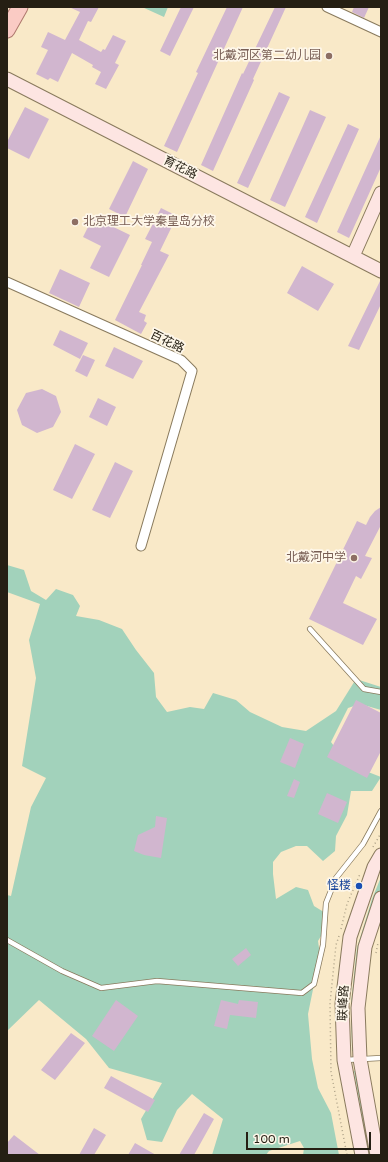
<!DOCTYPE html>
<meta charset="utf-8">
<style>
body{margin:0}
#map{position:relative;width:388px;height:1162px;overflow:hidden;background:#f9e9c8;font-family:"Varela Round",sans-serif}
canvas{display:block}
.frame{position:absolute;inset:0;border:8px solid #251f13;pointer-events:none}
.scale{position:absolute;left:246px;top:1132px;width:125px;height:18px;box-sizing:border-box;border:2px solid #251f13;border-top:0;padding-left:5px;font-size:12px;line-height:14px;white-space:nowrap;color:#251f13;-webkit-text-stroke:3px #fef7ea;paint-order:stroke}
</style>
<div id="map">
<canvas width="388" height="1162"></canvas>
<div class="frame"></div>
<div class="scale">100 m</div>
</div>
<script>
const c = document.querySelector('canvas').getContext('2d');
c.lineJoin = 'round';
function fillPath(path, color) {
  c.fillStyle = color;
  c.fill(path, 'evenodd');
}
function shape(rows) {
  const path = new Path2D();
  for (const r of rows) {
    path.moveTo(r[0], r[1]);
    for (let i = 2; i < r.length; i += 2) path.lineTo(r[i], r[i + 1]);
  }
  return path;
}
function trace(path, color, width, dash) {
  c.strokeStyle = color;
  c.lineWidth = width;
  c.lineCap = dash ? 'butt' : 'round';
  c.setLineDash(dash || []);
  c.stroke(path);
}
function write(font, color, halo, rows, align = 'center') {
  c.font = font + ' "Varela Round","Noto Sans SC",sans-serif';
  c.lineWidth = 3.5;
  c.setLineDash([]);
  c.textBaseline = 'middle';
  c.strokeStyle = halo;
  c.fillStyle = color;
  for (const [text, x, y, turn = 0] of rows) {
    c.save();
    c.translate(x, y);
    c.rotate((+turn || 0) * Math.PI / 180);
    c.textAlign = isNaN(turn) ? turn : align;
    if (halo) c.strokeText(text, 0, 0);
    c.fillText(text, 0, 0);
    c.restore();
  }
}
const green = shape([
 [142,7,168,7,164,17],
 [7,565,24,570,31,591,46,600,56,589,73,595,80,606,76,616,99,620,122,629,136,650,154,673,156,697,167,712,190,707,204,709,213,693,236,700,250,712,282,727,306,731,336,711,356,679,381,687,381,710,360,704,348,708,331,742,336,749,363,770,381,777,372,791,351,791,347,815,336,836,335,851,323,861,307,846,296,846,281,852,273,862,273,874,276,899,296,887,308,890,314,906,327,914,327,926,318,941,320,955,308,1014,312,1059,318,1088,331,1113,339,1155,303,1155,304,1148,300,1141,269,1151,266,1155,212,1155,223,1119,192,1094,177,1110,162,1142,147,1140,141,1119,162,1083,109,1068,86,1039,39,1000,7,1031,7,895,11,896,31,807,46,778,22,766,36,678,29,640,40,604,7,592],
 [381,877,381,888,376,900,356,1051,352,1051,351,1003,357,948,372,899],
 [358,1070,373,1155,369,1155,354,1071]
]);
const building = shape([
 [69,7,99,7,91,22,88,21,79,40,101,52,103,49,105,50,113,35,126,41,115,63,119,65,106,89,95,84,101,72,92,67,93,65,72,53,58,82,50,78,48,80,36,74,48,50,41,47,48,32,65,40,80,12],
 [181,7,194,7,170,56,160,51],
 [227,7,243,7,177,152,164,146,198,73,196,72],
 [275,7,286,7,253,79,254,80,213,171,201,165,242,73,243,74],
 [354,7,369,7,364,18,352,12],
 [279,92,290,97,248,188,237,183],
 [25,107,49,119,29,159,7,148,7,142],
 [310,110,326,117,285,207,270,200],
 [348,124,359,129,317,223,305,217],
 [381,135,381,167,349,238,337,232],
 [133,161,148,169,125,217,109,209],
 [161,208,177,216,160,251,169,255,139,312,146,315,144,321,147,323,141,334,115,320,142,265,141,265,152,242,145,239],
 [93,217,130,235,109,277,90,268,101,246,83,237],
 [302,266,334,284,318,311,287,293],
 [60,269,90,283,79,307,49,293],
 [381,279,381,304,359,350,348,346],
 [60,330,88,343,80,359,53,345],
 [114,347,143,361,133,379,105,366],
 [83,355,95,360,87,377,75,371],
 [42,389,56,396,61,412,53,427,37,433,22,425,17,410,26,393],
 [98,398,116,407,107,426,89,417],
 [75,444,95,454,72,499,53,490],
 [115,462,133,471,110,518,92,510],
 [381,507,381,525,365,556,372,558,361,579,356,576,343,603,377,619,363,645,309,619,357,521,366,525,370,517,375,511],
 [356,700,381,713,381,751,367,778,327,757],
 [290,738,304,744,295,768,280,762],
 [294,779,300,782,294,798,287,796],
 [327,793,347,802,338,823,318,814],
 [156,816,167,818,161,858,144,855,134,851,138,835,155,827],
 [246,948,251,955,238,966,232,959],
 [116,1000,138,1016,114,1051,92,1036],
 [221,1000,238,1004,239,1000,258,1002,256,1018,230,1015,227,1029,214,1026],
 [71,1033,85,1043,55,1080,41,1070],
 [111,1076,155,1100,148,1112,104,1088],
 [204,1113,214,1119,194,1155,179,1155],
 [94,1128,106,1135,94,1155,79,1155],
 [14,1135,40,1155,7,1155,7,1143],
 [135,1143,156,1155,128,1155]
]);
const path = shape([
 [373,847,381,833],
 [341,929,347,904,360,874],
 [339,936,336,945,330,1003,331,1072,347,1155],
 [376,953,378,943]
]);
const lane = shape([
 [310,629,364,689,381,692],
 [7,940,62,971,101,988,157,981,302,993,314,984,323,945,326,903,336,878,363,844,381,811],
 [345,1060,381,1058]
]);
const street = shape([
 [327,7,381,32],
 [7,282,181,360,192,371,141,546]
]);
const secondary = shape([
 [7,79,381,271],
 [353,256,381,193],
 [362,1155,344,1060,342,1004,350,937,374,867,381,855],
 [377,1155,360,1059,358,1008,365,947,381,898]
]);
const primary = shape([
 [7,30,20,7]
]);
const markers = [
 [329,56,4,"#8d6e63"],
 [75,222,4,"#8d6e63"],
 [354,558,4,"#8d6e63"],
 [359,886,4,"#1a4fb4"]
];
const educationNames = [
 ["北戴河区第二幼儿园",321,56],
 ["北京理工大学秦皇岛分校",83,222,"left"],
 ["北戴河中学",346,558]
];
const streetNames = [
 ["育花路",180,168,27],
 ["百花路",167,342,26],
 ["联峰路",344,1003,-87]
];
const transitNames = [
 ["怪楼",351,886]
];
fillPath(green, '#a2d2bb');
fillPath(building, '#d1b6cf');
trace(lane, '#897a5d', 6);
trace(street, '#897a5d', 11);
trace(secondary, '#897a5d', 15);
trace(primary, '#ae786d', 17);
trace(path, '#b0a48a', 1.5, [1, 3]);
trace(lane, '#fff', 4.5);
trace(street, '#fff', 9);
trace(secondary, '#fde5e2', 13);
trace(primary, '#facbc4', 15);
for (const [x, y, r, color] of markers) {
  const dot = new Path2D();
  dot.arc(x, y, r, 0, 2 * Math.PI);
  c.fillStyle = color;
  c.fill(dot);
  trace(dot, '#fef7ea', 1.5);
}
write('12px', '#785e54', '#fef7ea', educationNames, 'right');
write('12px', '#251f13', '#fef7ea', streetNames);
write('12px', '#164399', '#fef7ea', transitNames, 'right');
</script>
